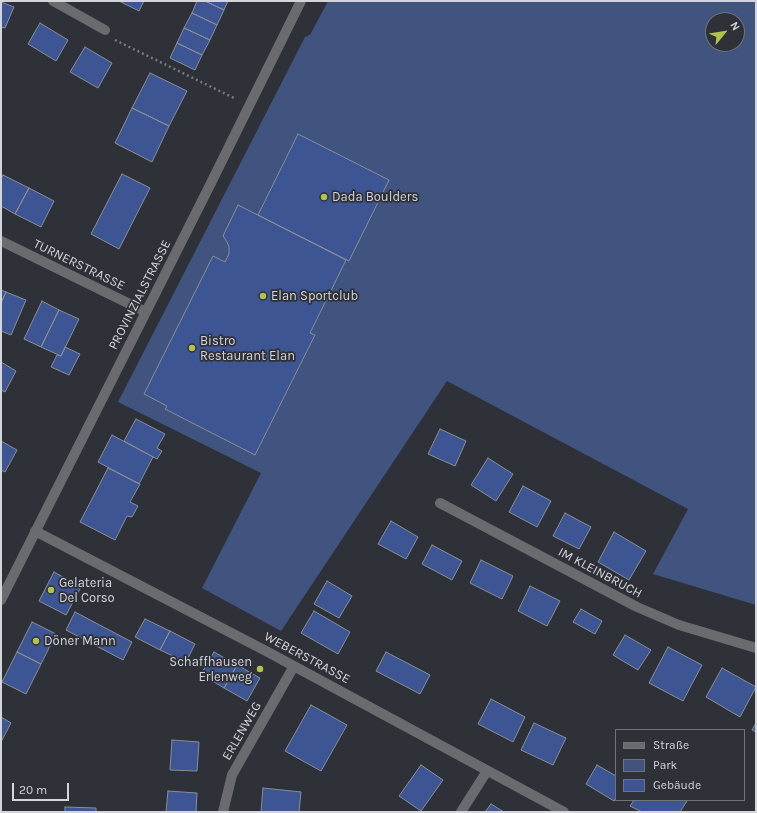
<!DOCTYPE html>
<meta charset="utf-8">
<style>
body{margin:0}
#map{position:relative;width:757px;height:813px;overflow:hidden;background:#2e3138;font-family:Karla,sans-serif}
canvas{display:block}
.frame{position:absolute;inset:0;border:2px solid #d3d5da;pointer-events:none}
.legend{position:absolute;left:615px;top:729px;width:130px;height:72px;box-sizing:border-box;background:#2e3138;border:1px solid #707379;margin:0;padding:5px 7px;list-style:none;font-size:12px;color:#d3d5da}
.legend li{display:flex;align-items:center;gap:8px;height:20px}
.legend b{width:20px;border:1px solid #707379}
.north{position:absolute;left:705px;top:12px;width:40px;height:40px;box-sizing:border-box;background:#2e3138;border:1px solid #707379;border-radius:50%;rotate:60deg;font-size:11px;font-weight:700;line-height:16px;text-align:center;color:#d3d5da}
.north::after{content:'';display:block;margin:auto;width:14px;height:18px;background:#b3c24b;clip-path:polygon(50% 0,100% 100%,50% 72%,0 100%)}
.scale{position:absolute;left:12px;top:783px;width:57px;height:18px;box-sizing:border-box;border:2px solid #d3d5da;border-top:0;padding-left:5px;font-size:12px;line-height:14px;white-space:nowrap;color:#d3d5da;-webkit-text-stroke:3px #2e3138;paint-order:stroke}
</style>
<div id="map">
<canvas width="757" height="813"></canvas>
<div class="frame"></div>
<ul class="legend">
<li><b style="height:5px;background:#696b6f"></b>Straße</li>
<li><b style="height:11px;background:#41537f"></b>Park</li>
<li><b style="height:11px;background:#3d5592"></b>Gebäude</li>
</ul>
<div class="north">N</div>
<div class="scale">20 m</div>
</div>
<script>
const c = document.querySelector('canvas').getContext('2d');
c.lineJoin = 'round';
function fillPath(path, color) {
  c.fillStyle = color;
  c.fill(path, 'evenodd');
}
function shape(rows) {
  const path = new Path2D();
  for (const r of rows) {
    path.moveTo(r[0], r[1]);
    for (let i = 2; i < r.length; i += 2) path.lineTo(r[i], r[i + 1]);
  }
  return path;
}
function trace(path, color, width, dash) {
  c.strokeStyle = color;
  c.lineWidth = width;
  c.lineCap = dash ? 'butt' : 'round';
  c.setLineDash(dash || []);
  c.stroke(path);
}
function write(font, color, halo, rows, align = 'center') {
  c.font = font + ' Karla,sans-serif';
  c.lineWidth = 3.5;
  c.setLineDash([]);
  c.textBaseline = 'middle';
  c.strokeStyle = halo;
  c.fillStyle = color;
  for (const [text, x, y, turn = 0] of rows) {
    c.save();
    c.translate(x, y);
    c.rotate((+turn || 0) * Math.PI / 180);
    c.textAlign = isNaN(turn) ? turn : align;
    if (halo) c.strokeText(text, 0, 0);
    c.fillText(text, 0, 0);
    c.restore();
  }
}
const green = shape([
 [328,1,756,1,756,605,653,574,688,509,447,381,281,631,202,588,261,473,118,402,305,37,310,35],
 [713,20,737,20,737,44,713,44]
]);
const building = shape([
 [119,1,144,1,139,11,119,1],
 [197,1,205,1,224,10,217,25,192,13,197,1],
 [205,1,228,1,224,10,205,1],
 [1,2,14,7,5,28,1,27,1,2],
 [192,13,217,25,210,40,184,28,192,13],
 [40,23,68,40,56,61,28,44,40,23],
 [184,28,210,40,202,55,177,43,184,28],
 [177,43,202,55,195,70,170,58,177,43],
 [85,47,112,63,98,88,70,72,85,47],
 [150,73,187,91,169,126,132,108,150,73],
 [132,108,169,126,152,162,115,143,132,108],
 [298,134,389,180,349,261,258,215,298,134],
 [122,174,150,188,119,249,91,234,122,174],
 [3,175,29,188,15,214,1,206,1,179,3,175],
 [29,188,54,201,41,227,15,214,29,188],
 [238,205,346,260,310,333,315,335,255,455,165,409,167,406,144,394,213,256,225,262,229,254,229,247,227,242,223,236,238,205],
 [1,290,6,292,1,303,1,290],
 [6,292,26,300,11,335,1,331,1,303,6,292],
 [42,301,59,310,41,347,24,339,42,301],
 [59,310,79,319,61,356,41,347,59,310],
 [65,347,80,354,69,375,51,367,57,355,61,356,65,347],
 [1,362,16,371,5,392,1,390,1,362],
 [136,419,165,434,157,448,162,451,157,459,124,441,136,419],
 [440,429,466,441,455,466,428,454,440,429],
 [112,435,153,457,139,484,98,462,112,435],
 [1,441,17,450,5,472,1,470,1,441],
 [488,458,513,474,496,501,471,485,488,458],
 [108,468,140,484,130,502,138,506,132,517,127,516,115,540,80,522,108,468],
 [523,486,551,501,537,527,509,512,523,486],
 [565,513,591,527,579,549,553,536,565,513],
 [391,521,418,537,406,559,378,544,391,521],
 [614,532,646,551,629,580,598,562,614,532],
 [432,545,462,561,452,580,422,564,432,545],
 [481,560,513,576,502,599,470,583,481,560],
 [54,572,81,587,66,615,39,601,54,572],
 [327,581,352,596,339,618,314,604,327,581],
 [530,586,560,601,547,626,518,611,530,586],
 [581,609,602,621,595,634,573,622,581,609],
 [314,611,350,632,338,654,301,633,314,611],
 [75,612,132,642,123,660,66,630,75,612],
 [145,619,170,631,160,650,135,637,145,619],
 [32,622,56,634,41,664,17,652,32,622],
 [170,631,195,644,186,662,160,650,170,631],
 [625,635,651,650,638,670,613,655,625,635],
 [668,647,702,665,683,701,649,683,668,647],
 [17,652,41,664,26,694,2,682,17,652],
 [214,652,237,665,224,688,201,674,214,652],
 [386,652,430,675,420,694,376,671,386,652],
 [237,665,260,678,247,701,224,688,237,665],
 [722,668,756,687,740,717,706,697,722,668],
 [491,699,525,717,513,742,478,724,491,699],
 [311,705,347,725,321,771,285,751,311,705],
 [1,717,11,723,1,742,1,717],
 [534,723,566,738,553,765,521,750,534,723],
 [756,723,756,732,752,730,756,723],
 [172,740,199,742,197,771,170,770,172,740],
 [421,765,443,780,421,811,399,796,421,765],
 [597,765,616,776,616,798,614,801,586,784,597,765],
 [263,788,301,792,299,812,261,812,263,788],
 [168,791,197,793,196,812,166,812,168,791],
 [634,800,685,800,687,801,680,812,642,812,630,806,634,800],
 [491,804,504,812,485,812,491,804],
 [65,807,96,808,96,812,65,812,65,807]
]);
const path = shape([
 [115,40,236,99]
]);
const minor = shape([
 [53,1,105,30],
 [1,241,146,312],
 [440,503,637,607,679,625,756,648],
 [35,531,266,651,564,812],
 [1,600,211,183,301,1],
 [223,812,232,775,294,666],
 [461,812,487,771]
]);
const markers = [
 [324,197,4,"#b3c24b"],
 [263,296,4,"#b3c24b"],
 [192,348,4,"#b3c24b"],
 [51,590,4,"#b3c24b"],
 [36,641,4,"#b3c24b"],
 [260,669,4,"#b3c24b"]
];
const poiNames = [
 ["Dada Boulders",332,197],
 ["Elan Sportclub",271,296],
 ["Bistro",200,341],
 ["Restaurant Elan",200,356],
 ["Gelateria",59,583],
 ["Del Corso",59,598],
 ["Döner Mann",44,641],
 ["Schaffhausen",252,662,"right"],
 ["Erlenweg",252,677,"right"]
];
const streetNames = [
 ["TURNERSTRASSE",79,265,26],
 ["PROVINZIALSTRASSE",140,295,-63],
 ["IM KLEINBRUCH",600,573,28],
 ["WEBERSTRASSE",307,658,28],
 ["ERLENWEG",242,731,-60]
];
fillPath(green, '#41537f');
fillPath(building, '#3d5592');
trace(building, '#8a8e96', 1);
trace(path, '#76797f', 2.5, [2, 3]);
trace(minor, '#696b6f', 10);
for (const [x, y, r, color] of markers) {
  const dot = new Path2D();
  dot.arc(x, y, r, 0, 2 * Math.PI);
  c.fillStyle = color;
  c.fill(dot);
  trace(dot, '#2e3138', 1.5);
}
write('13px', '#d3d5da', '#2e3138', poiNames, 'left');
write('13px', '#d3d5da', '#2e3138', streetNames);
</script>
